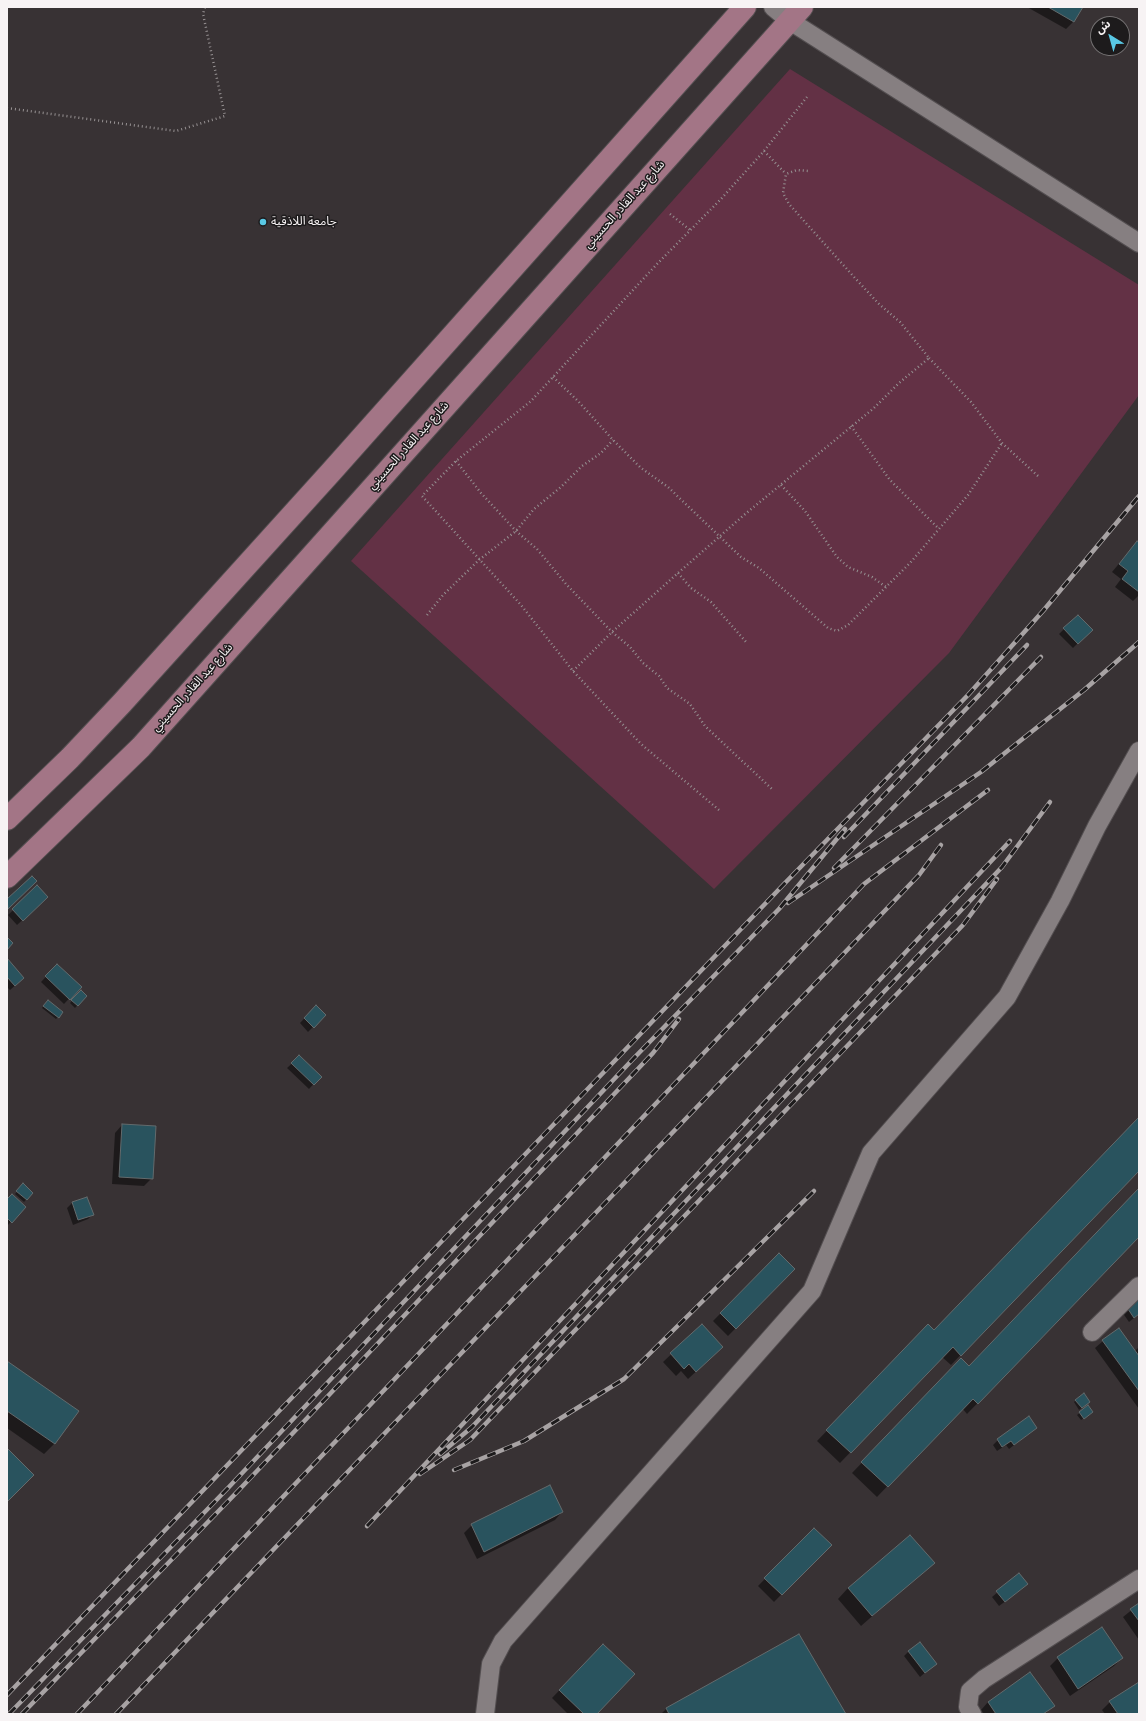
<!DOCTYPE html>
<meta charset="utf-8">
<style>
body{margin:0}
#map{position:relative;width:1146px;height:1721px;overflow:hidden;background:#383234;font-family:"Source Sans 3","Noto Sans Arabic",sans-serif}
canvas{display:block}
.frame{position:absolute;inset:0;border:8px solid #f7f3f4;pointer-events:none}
.north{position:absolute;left:1090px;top:16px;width:40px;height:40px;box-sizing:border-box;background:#1d1b1c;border:1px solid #747172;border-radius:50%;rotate:323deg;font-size:11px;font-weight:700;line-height:16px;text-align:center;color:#f7f3f4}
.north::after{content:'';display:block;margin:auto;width:14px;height:18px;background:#59c8e4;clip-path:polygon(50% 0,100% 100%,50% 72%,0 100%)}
</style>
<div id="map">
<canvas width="1146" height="1721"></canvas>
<div class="frame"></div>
<div class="north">ش</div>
</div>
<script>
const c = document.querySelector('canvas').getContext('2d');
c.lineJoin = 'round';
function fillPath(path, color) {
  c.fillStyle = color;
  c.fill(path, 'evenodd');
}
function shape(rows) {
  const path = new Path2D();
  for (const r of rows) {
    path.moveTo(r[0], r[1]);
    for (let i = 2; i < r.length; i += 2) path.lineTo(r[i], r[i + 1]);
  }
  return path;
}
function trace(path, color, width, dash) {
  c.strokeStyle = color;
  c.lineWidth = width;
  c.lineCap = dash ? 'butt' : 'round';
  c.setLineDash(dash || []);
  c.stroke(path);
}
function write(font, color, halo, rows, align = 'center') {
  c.font = font + ' "Source Sans 3","Noto Sans Arabic",sans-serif';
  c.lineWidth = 3;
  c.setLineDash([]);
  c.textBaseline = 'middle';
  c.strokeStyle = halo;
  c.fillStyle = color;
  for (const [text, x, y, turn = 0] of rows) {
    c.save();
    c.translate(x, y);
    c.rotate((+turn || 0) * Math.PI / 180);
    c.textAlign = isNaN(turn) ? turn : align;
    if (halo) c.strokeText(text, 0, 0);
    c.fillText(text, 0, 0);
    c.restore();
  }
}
const green = shape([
 [790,69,1139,285,1139,395,949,653,714,889,351,561]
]);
const shadow = shape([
 [1027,7,1082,7,1073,22,1066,29],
 [1137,542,1139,543,1139,595,1133,601,1115,587,1121,579,1112,572],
 [1064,629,1091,630,1073,648,1059,634],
 [37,887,42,902,17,925,8,915],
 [7,960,18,983,10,990,7,987],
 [57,965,80,987,64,1004,41,982],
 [81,991,86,996,75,1008,70,1003],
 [46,1003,58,1017,56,1019,42,1008],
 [316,1006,325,1015,308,1032,300,1023],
 [299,1057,320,1077,309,1089,287,1068],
 [1139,1118,1139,1169,951,1365,942,1357,840,1463,817,1441,918,1336,934,1331],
 [122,1125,152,1178,144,1186,112,1184,115,1133],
 [23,1185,32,1193,24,1202,15,1194],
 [1139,1189,1139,1236,967,1414,962,1408,877,1497,852,1473,951,1370,968,1367],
 [87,1198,93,1214,88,1219,73,1225,67,1208,72,1203],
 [7,1200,25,1207,7,1226],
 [779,1254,794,1269,728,1336,713,1321],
 [1139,1301,1139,1314,1129,1322,1120,1309],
 [702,1325,714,1355,688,1379,681,1371,676,1376,663,1362],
 [1103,1341,1135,1351,1139,1347,1139,1409,1095,1348],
 [7,1363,77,1411,54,1444,44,1454,7,1428],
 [1076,1400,1086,1404,1079,1410,1074,1402],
 [1088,1407,1090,1414,1081,1420,1077,1415],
 [1036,1428,1009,1449,1006,1445,997,1451,993,1445,998,1440],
 [549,1486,562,1512,555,1520,477,1559,464,1533,472,1525],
 [814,1529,830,1545,774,1602,758,1586],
 [933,1563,861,1626,838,1599,848,1588],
 [1019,1574,1022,1589,999,1606,992,1597],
 [1139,1604,1139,1640,1123,1617],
 [799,1635,845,1714,661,1714,666,1709],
 [603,1645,595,1714,568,1714,552,1698],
 [909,1651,935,1664,920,1677,904,1656],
 [1058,1658,1122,1658,1114,1666,1070,1696,1050,1666],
 [1139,1683,1139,1714,1105,1714,1102,1710,1110,1702],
 [988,1702,1053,1706,1045,1714,984,1714,981,1710]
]);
const building = shape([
 [1048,7,1083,7,1074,22,1048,7],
 [1137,541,1139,542,1139,592,1122,579,1128,571,1119,564,1137,541],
 [1078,615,1093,630,1078,644,1063,628,1078,615],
 [32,876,37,881,8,909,7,899,32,876],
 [37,885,48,897,23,921,12,909,37,885],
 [7,937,13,943,7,950,7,937],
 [7,958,24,978,15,986,7,977,7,958],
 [57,964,82,987,70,1000,45,976,57,964],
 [81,990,87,996,78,1006,71,1000,81,990],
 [48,1000,63,1012,59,1018,43,1006,48,1000],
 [316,1005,326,1015,314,1028,304,1018,316,1005],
 [299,1055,322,1077,314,1085,291,1063,299,1055],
 [1139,1117,1139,1171,961,1356,953,1347,851,1453,826,1430,928,1324,934,1330,1139,1117],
 [122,1124,156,1126,153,1179,119,1177,122,1124],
 [23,1183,33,1193,27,1200,16,1191,23,1183],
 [1139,1188,1139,1237,978,1404,973,1399,888,1487,861,1462,961,1358,969,1366,1139,1188],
 [12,1194,26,1207,12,1223,7,1218,7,1199,12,1194],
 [87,1197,94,1215,78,1220,72,1202,87,1197],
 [779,1253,795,1269,736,1329,720,1313,779,1253],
 [1136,1295,1139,1299,1139,1314,1134,1318,1124,1303,1136,1295],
 [702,1324,723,1347,696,1372,689,1364,684,1369,670,1353,702,1324],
 [1119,1328,1139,1356,1139,1391,1102,1340,1119,1328],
 [7,1361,79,1411,55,1444,7,1411,7,1361],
 [1084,1393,1090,1402,1082,1408,1075,1400,1084,1393],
 [1088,1405,1093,1412,1084,1419,1079,1412,1088,1405],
 [1029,1416,1037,1428,1014,1445,1011,1441,1002,1447,997,1439,1029,1416],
 [7,1448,34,1475,7,1502,7,1448],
 [550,1485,563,1512,484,1552,471,1524,550,1485],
 [814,1528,832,1545,782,1595,764,1578,814,1528],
 [910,1535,935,1563,872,1616,848,1588,910,1535],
 [1019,1573,1028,1584,1005,1602,996,1591,1019,1573],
 [1139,1603,1139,1621,1130,1609,1139,1603],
 [1102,1627,1123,1658,1078,1689,1057,1657,1102,1627],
 [799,1634,846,1714,669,1714,666,1708,799,1634],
 [920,1642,937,1664,925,1673,908,1651,920,1642],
 [603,1644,635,1674,597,1714,584,1714,559,1690,603,1644],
 [1030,1672,1055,1706,1043,1714,996,1714,988,1702,1030,1672],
 [1139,1682,1139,1714,1118,1714,1109,1701,1139,1682]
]);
const path = shape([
 [7,108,176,131,225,116,203,14,205,7],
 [764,151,786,174],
 [670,214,690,230],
 [929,358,971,402,1002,443,1038,476],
 [553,377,578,401,613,440,641,468,668,487,741,557,759,568,828,628,837,631,848,625,910,563,968,495,1002,443],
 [851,426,890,480,939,529],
 [456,461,481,493,516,531,537,549,566,584,612,632,630,647,643,663,659,676,667,688,690,704,705,726,773,790],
 [781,485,805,511,837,557,848,567,872,577,886,587],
 [678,573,691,588,711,602,746,642],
 [427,615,443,595,479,560,516,531,534,509,561,487,582,466,601,453,613,440],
 [573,671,612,632,678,573,744,515,874,408,899,383,929,358,900,322,879,304,854,277,789,204,783,193,786,174,797,170,809,171],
 [719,810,641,744,573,671,521,605,422,496,456,461,531,401,553,377,657,264,721,199,764,151,807,97]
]);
const minor = shape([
 [773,7,790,21,1139,243],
 [1092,1332,1139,1286],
 [485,1714,491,1664,503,1641,812,1291,871,1153,1007,997,1060,901,1097,826,1139,751],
 [972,1714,968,1707,970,1691,984,1679,1139,1579]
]);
const major = shape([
 [7,819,70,758,122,703,331,472,745,7],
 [7,877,141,747,802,7]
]);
const rail = shape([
 [844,837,1027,645],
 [834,868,1041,657],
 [788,903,981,772,1084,690,1139,642],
 [440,1454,472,1427,1002,867,1050,802],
 [454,1470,524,1441,624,1379,814,1191],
 [420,1474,470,1440,963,925,997,879],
 [367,1526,1010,841],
 [7,1695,786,882,968,695,1043,611,1139,496],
 [9,1714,228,1488,634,1058,779,909,845,829],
 [22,1714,238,1491,653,1053,679,1019],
 [77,1714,864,884,988,790],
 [116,1714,919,875,941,845]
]);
const markers = [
 [263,222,4,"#59c8e4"]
];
const streetNames = [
 ["شارع عبد القادر الحسيني",625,205,-48],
 ["شارع عبد القادر الحسيني",409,446,-48],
 ["شارع عبد القادر الحسيني",193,688,-48]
];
const poiNames = [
 ["جامعة اللاذقية",271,222]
];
fillPath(green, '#633145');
fillPath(shadow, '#0007');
fillPath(building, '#29535e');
trace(building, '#636a6c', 1);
trace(minor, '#534e50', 20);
trace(major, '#534e50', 24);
trace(path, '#969192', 2.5, [1, 3]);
trace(minor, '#867f81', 18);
trace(major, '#a37586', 22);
trace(rail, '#a8a3a4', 4.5);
trace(rail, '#1d1b1c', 3, [9]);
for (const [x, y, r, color] of markers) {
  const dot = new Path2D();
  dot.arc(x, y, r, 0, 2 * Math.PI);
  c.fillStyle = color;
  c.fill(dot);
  trace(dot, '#1d1b1c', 1.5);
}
write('12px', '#f7f3f4', '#1d1b1c', streetNames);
write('12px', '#f7f3f4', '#1d1b1c', poiNames, 'left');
</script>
